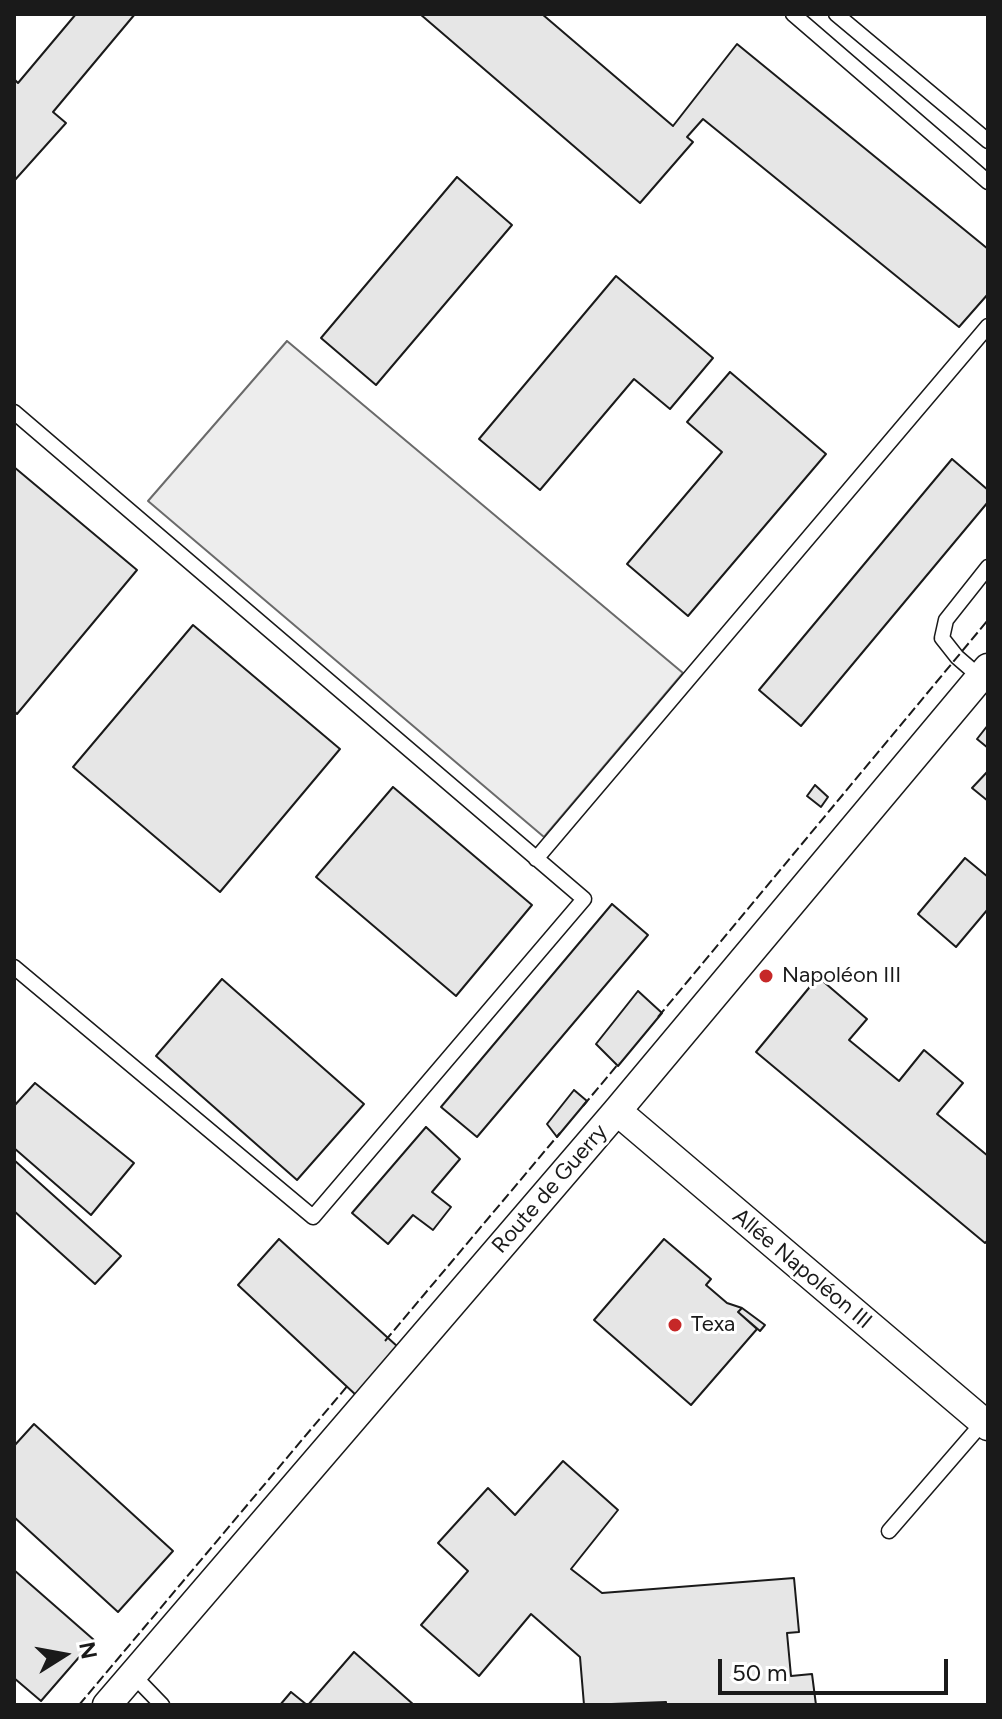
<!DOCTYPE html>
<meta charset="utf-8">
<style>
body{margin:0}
#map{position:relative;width:1002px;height:1719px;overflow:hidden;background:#fff;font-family:Figtree,sans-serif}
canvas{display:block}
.frame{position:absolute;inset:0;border:16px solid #1a1a1a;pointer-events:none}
.north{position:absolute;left:24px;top:1615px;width:80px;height:80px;-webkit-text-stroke:6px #fff;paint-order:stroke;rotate:79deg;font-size:22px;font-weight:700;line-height:32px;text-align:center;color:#1a1a1a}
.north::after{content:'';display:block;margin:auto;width:28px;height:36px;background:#1a1a1a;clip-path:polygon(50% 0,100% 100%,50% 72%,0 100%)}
.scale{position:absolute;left:718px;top:1659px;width:230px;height:36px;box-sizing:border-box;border:4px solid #1a1a1a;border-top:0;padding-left:10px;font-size:24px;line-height:28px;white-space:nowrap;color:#1a1a1a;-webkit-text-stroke:6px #fff;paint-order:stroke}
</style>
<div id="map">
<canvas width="1002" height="1719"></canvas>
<div class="frame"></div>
<div class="north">N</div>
<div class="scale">50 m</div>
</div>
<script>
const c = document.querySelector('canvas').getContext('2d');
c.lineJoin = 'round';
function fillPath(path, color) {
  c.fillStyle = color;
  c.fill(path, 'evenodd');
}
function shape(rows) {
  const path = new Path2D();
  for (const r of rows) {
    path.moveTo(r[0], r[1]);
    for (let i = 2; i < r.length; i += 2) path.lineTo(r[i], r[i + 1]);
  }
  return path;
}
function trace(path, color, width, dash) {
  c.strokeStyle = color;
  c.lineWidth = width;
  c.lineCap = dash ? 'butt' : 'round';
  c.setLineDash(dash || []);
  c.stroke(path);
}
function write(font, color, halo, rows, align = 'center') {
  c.font = font + ' Figtree,sans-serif';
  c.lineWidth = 6;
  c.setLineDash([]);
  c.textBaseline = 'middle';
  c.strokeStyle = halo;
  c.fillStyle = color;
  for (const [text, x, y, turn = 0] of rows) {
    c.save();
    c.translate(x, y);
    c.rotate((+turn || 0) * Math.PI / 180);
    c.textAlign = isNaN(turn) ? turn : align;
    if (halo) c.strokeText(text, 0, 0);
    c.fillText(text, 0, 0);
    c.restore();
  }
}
const parking = shape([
 [287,341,683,673,544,837,148,501,287,341]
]);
const building = shape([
 [76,14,135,14,53,112,66,123,14,181,14,79,18,83,76,14],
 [420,14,542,14,673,126,737,44,988,249,988,294,959,327,703,119,687,137,693,142,640,203,420,14],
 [457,177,512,225,376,385,321,338,457,177],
 [616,276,713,358,670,409,634,379,540,490,479,439,616,276],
 [730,372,826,454,688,616,627,564,722,452,687,422,730,372],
 [952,459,988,490,988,502,801,726,759,690,952,459],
 [14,467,137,570,17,714,14,711,14,467],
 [193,625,340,749,220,892,73,767,193,625],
 [988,725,988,748,977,739,988,725],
 [988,771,988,801,972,788,988,771],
 [815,785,828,797,821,807,807,796,815,785],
 [393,787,532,905,456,996,316,877,393,787],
 [965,858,988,877,988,909,956,947,918,914,965,858],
 [612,904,648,935,477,1137,441,1107,612,904],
 [818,977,867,1019,849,1040,899,1081,924,1050,963,1083,937,1114,988,1156,988,1240,985,1243,756,1052,818,977],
 [222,979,364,1104,297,1180,156,1056,222,979],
 [638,991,662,1013,618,1066,596,1044,638,991],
 [35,1083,134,1163,91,1215,14,1148,14,1106,35,1083],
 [574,1090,587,1101,557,1137,547,1124,574,1090],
 [426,1127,460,1159,432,1192,451,1207,433,1230,413,1215,388,1244,352,1213,426,1127],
 [14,1160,121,1256,95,1284,14,1211,14,1160],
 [279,1239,398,1347,357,1396,238,1285,279,1239],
 [664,1239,711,1279,706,1285,727,1303,742,1308,738,1312,757,1329,691,1405,594,1320,664,1239],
 [742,1308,765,1325,760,1331,738,1312,742,1308],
 [34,1424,173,1551,118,1612,14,1517,14,1446,34,1424],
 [563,1461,618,1510,571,1569,602,1593,794,1578,799,1632,787,1633,791,1676,812,1674,816,1705,666,1705,666,1702,584,1705,580,1657,531,1614,479,1676,421,1625,468,1571,438,1543,488,1488,515,1515,563,1461],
 [14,1570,94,1640,41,1701,14,1678,14,1570],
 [354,1652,414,1705,308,1705,354,1652],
 [291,1692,307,1705,280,1705,291,1692]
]);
const service = shape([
 [793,14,988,182],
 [836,14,988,141],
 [14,412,584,899,313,1217,14,967],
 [980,677,957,657,942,638,946,620,988,567],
 [536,859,988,326],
 [889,1531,985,1420],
 [133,1675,162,1705]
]);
const minor = shape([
 [617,1111,988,1426],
 [107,1705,617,1111,988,668]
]);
const fence = shape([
 [658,1017,988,620],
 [583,1106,619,1063],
 [385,1341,560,1133],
 [79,1705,349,1384]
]);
const markers = [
 [766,976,8,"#c62828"],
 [675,1325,8,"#c62828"]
];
const poiNames = [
 ["Napoléon III",782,976],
 ["Texa",691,1325]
];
const streetNames = [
 ["Route de Guerry",550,1189,-49],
 ["Allée Napoléon III",802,1269,40]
];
fillPath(parking, '#ededed');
trace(parking, '#6a6a6a', 2);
fillPath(building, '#e6e6e6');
trace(building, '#1a1a1a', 2);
trace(service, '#1a1a1a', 17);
trace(minor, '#1a1a1a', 31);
trace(service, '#fff', 14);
trace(minor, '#fff', 28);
trace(fence, '#1a1a1a', 2, [10, 4]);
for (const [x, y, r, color] of markers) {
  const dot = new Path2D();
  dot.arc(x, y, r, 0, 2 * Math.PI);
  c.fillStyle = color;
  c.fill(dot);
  trace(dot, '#fff', 3);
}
write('22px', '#1a1a1a', '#fff', poiNames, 'left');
write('22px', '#1a1a1a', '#fff', streetNames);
</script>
